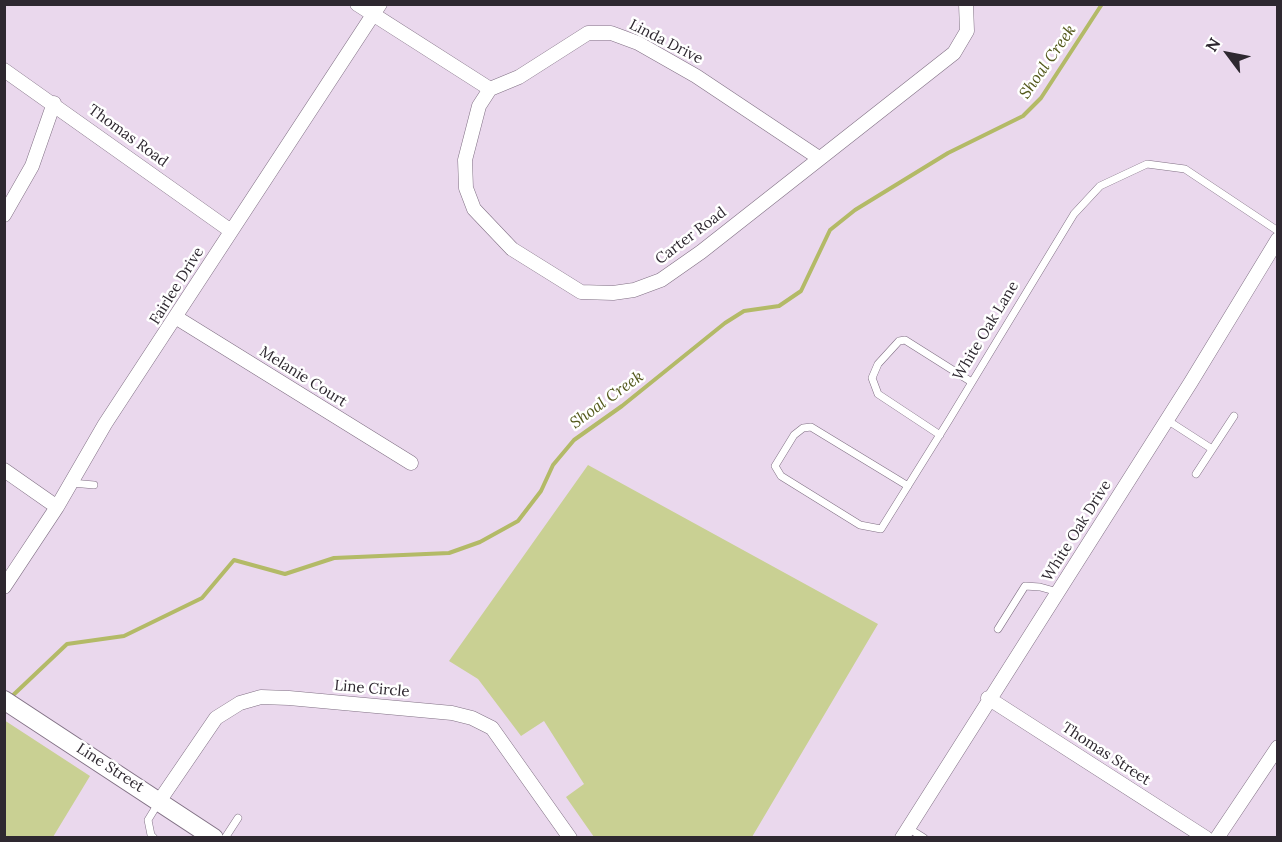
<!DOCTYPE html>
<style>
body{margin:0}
#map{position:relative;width:1282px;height:842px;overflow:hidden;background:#ead8ed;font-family:Lora,serif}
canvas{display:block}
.frame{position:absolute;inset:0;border:6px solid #2e2830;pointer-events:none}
.north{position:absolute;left:1198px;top:24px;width:60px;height:60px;-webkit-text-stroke:4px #fff;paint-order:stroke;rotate:302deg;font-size:16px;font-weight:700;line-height:24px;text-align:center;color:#2e2830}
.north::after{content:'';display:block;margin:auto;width:21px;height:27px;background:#2e2830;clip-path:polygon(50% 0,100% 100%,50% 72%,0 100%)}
</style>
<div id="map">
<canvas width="1282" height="842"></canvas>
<div class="frame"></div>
<div class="north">N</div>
</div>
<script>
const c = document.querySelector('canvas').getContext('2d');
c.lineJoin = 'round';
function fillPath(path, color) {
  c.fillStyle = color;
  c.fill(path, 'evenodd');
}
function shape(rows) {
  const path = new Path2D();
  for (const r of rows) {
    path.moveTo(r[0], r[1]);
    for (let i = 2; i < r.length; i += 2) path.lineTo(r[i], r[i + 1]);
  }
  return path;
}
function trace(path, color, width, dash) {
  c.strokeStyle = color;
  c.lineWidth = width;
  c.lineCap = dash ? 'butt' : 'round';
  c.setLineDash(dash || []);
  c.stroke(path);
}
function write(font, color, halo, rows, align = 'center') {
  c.font = font + ' Lora,serif';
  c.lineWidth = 5;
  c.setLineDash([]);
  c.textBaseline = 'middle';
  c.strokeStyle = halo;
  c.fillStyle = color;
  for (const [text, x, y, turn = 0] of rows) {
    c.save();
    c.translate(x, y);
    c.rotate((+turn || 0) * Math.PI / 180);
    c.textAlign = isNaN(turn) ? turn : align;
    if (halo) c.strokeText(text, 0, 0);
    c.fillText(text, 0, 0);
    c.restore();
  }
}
const green = shape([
 [588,465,878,624,752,837,594,837,566,797,584,784,544,721,521,736,478,679,449,661],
 [4,720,90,776,53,837,5,837]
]);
const stream = shape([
 [9,699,67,644,124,636,202,598,234,560,285,574,334,558,449,553,480,542,518,521,541,491,553,465,574,440,622,406,725,323,744,311,779,306,801,291,830,230,855,210,948,153,1023,116,1041,98,1102,4]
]);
const lane = shape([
 [1167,420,1212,449],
 [940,435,878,394,872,378,878,364,899,341,905,340,970,381],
 [1196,474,1234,416],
 [72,483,94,485],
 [908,486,811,427,803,428,794,435,775,466,781,476,860,525,881,529,949,420,1074,214,1100,186,1147,164,1185,169,1278,231],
 [998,629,1025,586,1040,587,1058,592],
 [908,828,924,838],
 [154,838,151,835,148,820,159,802],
 [225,838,238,818]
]);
const street = shape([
 [357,4,490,89],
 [4,70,231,231],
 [490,89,479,106,465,160,466,188,474,209,512,249,581,292,613,293,634,290,661,280,701,252,954,53,967,31,966,4],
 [490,89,519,77,588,33,611,33,638,43,696,76,819,158],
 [4,215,32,166,54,103],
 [177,318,411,463],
 [4,470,57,507],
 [4,587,57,507,105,424,380,4],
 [988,698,1206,838],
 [160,800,216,718,240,703,261,697,289,698,452,713,472,718,492,728,570,838],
 [902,838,1191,382,1278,239],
 [1217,838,1278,747]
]);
const secondary = shape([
 [4,700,214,838]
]);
const streetNames = [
 ["Linda Drive",666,42,27],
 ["Thomas Road",128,136,36],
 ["Carter Road",691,236,-37],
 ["Fairlee Drive",177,286,-58],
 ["White Oak Lane",986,331,-59],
 ["Melanie Court",303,377,32],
 ["White Oak Drive",1077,531,-58],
 ["Line Circle",372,689,5],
 ["Thomas Street",1106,754,33],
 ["Line Street",110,768,33]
];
const waterNames = [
 ["Shoal Creek",1048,62,-55],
 ["Shoal Creek",607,400,-36]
];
fillPath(green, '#c9d093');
trace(stream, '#b3ba67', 4);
trace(lane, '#807084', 8);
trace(street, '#807084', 15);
trace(secondary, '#807084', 20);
trace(lane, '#fff', 7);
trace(street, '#fff', 14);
trace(secondary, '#fff', 18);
write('15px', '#2e2830', '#fff', streetNames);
write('italic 16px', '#53581b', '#fff', waterNames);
</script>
